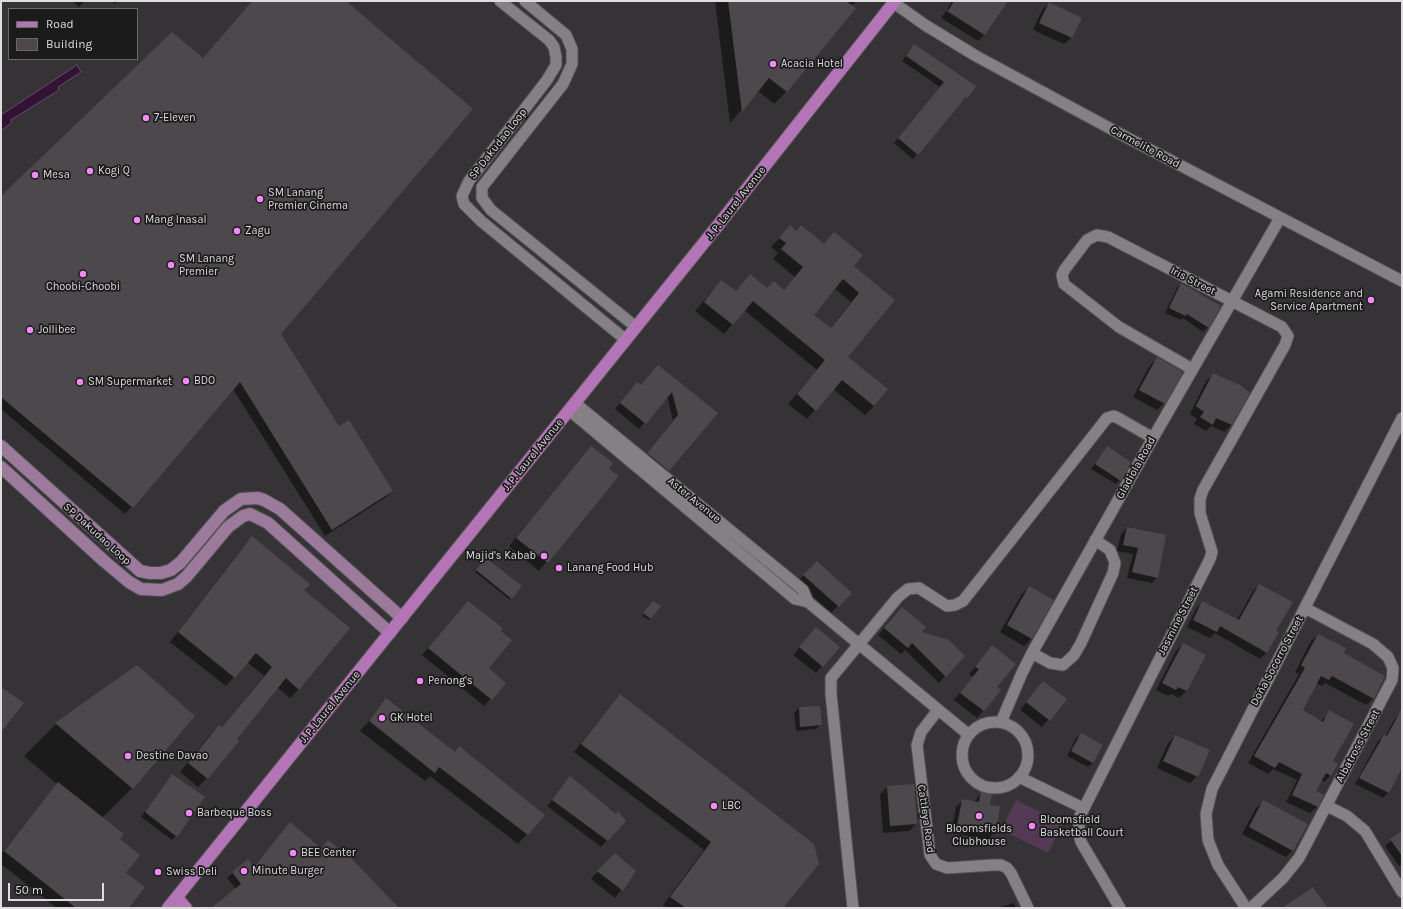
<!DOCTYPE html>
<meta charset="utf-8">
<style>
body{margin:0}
#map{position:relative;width:1403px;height:909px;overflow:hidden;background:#363336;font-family:Karla,sans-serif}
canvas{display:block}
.frame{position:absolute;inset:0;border:2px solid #dedcde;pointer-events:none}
.legend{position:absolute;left:8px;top:8px;width:130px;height:52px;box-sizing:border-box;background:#1c1b1c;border:1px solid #6a686a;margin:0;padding:5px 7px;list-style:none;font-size:12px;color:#dedcde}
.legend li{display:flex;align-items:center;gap:8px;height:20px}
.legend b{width:20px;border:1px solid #6a686a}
.scale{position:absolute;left:8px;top:883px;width:96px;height:18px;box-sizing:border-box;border:2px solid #dedcde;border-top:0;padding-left:5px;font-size:12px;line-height:14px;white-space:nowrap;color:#dedcde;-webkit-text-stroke:3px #1c1b1c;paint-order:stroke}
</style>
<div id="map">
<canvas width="1403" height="909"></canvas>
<div class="frame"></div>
<ul class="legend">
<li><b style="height:5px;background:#b375b5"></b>Road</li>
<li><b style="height:11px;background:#4c484b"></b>Building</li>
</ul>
<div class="scale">50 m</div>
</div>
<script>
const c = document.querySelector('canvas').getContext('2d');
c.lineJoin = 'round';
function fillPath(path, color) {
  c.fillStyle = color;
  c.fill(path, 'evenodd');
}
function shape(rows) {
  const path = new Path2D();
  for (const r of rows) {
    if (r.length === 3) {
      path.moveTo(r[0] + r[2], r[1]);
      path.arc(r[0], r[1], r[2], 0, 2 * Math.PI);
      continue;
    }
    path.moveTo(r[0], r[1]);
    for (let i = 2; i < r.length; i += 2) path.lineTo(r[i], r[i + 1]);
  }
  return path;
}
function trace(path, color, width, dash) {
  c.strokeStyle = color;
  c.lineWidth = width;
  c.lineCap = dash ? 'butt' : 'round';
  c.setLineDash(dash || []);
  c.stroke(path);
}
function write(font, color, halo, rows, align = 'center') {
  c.font = font + ' Karla,sans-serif';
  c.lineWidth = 3.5;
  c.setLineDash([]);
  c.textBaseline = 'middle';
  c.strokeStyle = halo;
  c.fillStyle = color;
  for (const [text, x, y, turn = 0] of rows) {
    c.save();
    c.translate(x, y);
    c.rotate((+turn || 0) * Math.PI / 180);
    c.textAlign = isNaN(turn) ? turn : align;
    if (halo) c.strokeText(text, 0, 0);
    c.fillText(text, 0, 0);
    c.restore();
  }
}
const green = shape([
 [1016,800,1063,823,1048,853,1001,830]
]);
const water = shape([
 [77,65,81,72,58,87,59,90,11,120,12,122,1,131,1,115,77,65]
]);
const shadow = shape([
 [72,1,85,1,79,7],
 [111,1,118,1,115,4],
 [252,1,345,1,280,334,338,427,392,491,385,498,325,536,233,389,125,514,1,409,1,197,203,59],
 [715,1,856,1,851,6,854,8,786,92,774,104,758,91,730,123],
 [952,1,1006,1,985,33,947,9],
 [1049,3,1071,38,1064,44,1033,30,1042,10],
 [946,11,984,35,978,41,941,18],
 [914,45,966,98,962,102,961,101,913,159,894,143,940,87,902,61],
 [790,227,796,232,823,245,894,300,847,357,874,406,865,415,833,389,807,419,788,404,817,370,744,310,724,334,695,311,721,281,735,292,750,275,767,289,784,290,795,277,773,259,778,253,771,247],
 [834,288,851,302,830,329,812,315],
 [1181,284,1208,327,1203,332,1183,318,1181,320,1165,313,1177,288],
 [1157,359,1164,403,1157,410,1133,397,1150,365],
 [652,372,717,413,663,476,642,459,673,421,667,396,639,429,615,409,632,389,641,386],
 [1213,375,1249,393,1231,425,1224,432,1211,426,1206,431,1194,424,1197,419,1190,414,1206,381],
 [591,447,608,469,617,477,539,571,509,546],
 [1107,447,1120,480,1116,484,1091,469],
 [1127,528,1158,577,1152,583,1127,578,1133,554,1117,551,1121,534],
 [252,537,303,590,299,689,290,698,277,687,207,778,198,787,180,772,210,735,219,726,221,728,264,676,247,662,226,686,170,642,244,546],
 [485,561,511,598,510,600,475,572],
 [817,562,838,606,831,613,797,582],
 [1259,585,1275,631,1278,632,1266,653,1260,659,1215,633,1210,638,1187,627,1196,609,1202,602,1237,620,1253,591],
 [1029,587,1052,601,1031,639,1024,646,1000,632,1022,594],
 [651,604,651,619,649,620,642,616],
 [462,609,488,668,505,683,484,706,422,655],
 [895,615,920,633,963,656,939,683,905,650,901,654,878,635],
 [810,635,839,647,816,673,793,655],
 [1318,635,1342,654,1384,677,1373,699,1366,705,1325,683,1322,686,1316,683,1301,710,1321,721,1329,712,1332,762,1331,775,1324,782,1321,780,1315,791,1323,795,1317,807,1310,813,1286,802,1297,780,1273,769,1268,774,1248,763,1299,674,1295,672,1311,641],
 [1183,644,1205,655,1186,691,1179,698,1171,694,1168,696,1156,690,1176,651],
 [992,646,996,687,1000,690,977,718,954,700,973,677,969,674],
 [137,666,132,788,102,818,125,873,128,908,57,908,1,864,1,854,57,784,24,756,56,724],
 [1037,689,1065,700,1042,727,1020,710],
 [620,695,783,906,786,908,667,908,663,905,704,850,574,752],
 [387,700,527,834,518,844,430,776,425,781,360,731],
 [819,707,820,725,816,729,796,731,794,713,799,708],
 [1399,714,1402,716,1402,766,1389,792,1383,798,1355,784,1378,741,1385,737,1394,720],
 [1081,734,1093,763,1088,767,1067,756,1076,738],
 [1175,736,1197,776,1190,783,1157,768,1168,743],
 [570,778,625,821,601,847,547,806],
 [168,780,176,836,172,840,141,817],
 [887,787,916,824,909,831,883,833,880,794],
 [981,793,989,805,995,832,988,839,951,833,956,807,963,800,974,802],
 [1263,802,1293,850,1286,857,1242,834,1256,808],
 [290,824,321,848,328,841,397,908,213,908,236,889,227,878,247,860,253,868],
 [1402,832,1402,864,1399,866,1385,846],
 [608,861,635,871,615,898,591,879],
 [1014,903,1016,908,999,908,1000,907]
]);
const building = shape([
 [252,1,346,1,473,109,281,334,339,426,349,420,393,491,332,530,240,382,133,508,1,397,1,196,172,32,203,58],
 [728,1,846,1,856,8,787,92,769,78,742,112],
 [954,1,1008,1,985,35,948,11],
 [1049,2,1082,18,1072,38,1039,23],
 [914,44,976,86,968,98,966,97,918,155,898,138,944,82,906,56],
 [790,225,796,231,801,225,824,244,834,232,863,255,854,266,895,300,848,357,888,389,874,406,842,380,816,411,797,394,825,360,753,301,733,325,704,302,721,280,736,291,750,274,767,288,774,281,784,290,803,267,781,249,786,243,779,238],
 [843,279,859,293,831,328,814,315],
 [1181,283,1221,306,1209,328,1187,314,1186,316,1169,308],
 [1157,357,1183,372,1165,404,1139,390],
 [658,365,718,413,669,471,647,453,678,415,672,392,646,424,620,403,637,382,641,385],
 [1213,373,1240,385,1250,393,1232,425,1216,418,1213,425,1200,417,1204,412,1196,406],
 [591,446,613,463,609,469,619,476,548,563,516,538],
 [1107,446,1131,462,1121,481,1095,464],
 [1127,527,1166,535,1158,578,1132,572,1138,548,1123,545],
 [252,536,310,584,304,590,350,628,299,690,286,678,237,739,239,741,208,779,188,763,219,725,222,727,272,667,256,653,235,678,178,632],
 [486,558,522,586,512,599,476,570],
 [817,561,852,593,839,607,803,575],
 [1259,584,1293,602,1276,631,1279,632,1267,653,1220,626,1217,632,1193,620,1202,601,1239,620],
 [1029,586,1054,600,1032,639,1007,625],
 [468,601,503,628,501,631,512,640,489,668,506,683,492,700,428,648],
 [653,601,661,606,651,619,643,613],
 [902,607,926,627,922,632,949,640,965,656,946,677,912,643,908,648,884,628],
 [816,627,840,647,823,667,799,647],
 [1318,634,1346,648,1344,653,1385,676,1374,699,1332,676,1329,680,1321,676,1303,710,1323,722,1329,710,1354,724,1333,761,1338,764,1331,776,1326,773,1316,791,1324,795,1318,807,1292,795,1302,774,1279,762,1275,768,1254,756,1305,668,1301,665],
 [1183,643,1206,655,1187,691,1178,687,1176,690,1162,683],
 [992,645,1016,664,997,687,1001,690,984,711,960,693,979,669,975,667],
 [137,665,195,716,133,789,55,723],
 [1043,681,1067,699,1050,721,1026,702],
 [1,687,24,703,1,732],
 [620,694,814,844,819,864,783,908,686,908,670,897,711,842,581,744],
 [386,698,455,752,459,746,545,815,528,835,439,767,435,773,369,721],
 [820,706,822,725,800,727,799,707],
 [1402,708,1402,768,1389,793,1359,778,1384,735,1387,736],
 [1081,733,1103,745,1093,763,1071,751],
 [1175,735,1210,750,1198,777,1163,761],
 [172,774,205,797,177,837,145,812],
 [570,776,616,814,618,811,626,821,608,841,552,800],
 [58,782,124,834,120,839,140,855,126,873,145,887,129,908,76,908,4,851],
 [914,784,917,824,890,826,887,786],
 [981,791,992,794,990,805,1000,806,996,833,957,826,962,799,979,802],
 [1263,800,1308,824,1293,851,1249,827],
 [290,822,321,848,328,840,353,860,399,908,211,908,241,884,232,872,248,859,254,867],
 [1402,831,1402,856,1390,839],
 [615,853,636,871,623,891,597,871],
 [1313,887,1328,908,1282,908]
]);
const street = shape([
 [500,1,549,40,554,47,556,57,556,65,547,80,469,181,462,196,464,204,481,221,626,340],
 [525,1,566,35,572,49,572,64,563,84,486,182,482,187,482,198,491,210,636,327],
 [894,3,925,25,976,56,1126,137,1402,281],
 [575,403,803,590,808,602],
 [569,410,795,599,808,602,969,735],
 [1032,653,1050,663,1063,665,1074,655,1081,643,1113,573,1115,563,1110,550,1095,540],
 [938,710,921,732,917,745,930,855,936,864,947,868,993,865,1001,865,1007,868,1011,873,1028,908],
 [1001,722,1022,673,1032,653,1153,438,1280,218],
 [995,755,33],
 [1019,777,1083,808],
 [1327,806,1347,816,1365,831,1402,892],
 [853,908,831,694,831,678,898,597,908,589,919,588,947,606,955,605,963,601,1107,418,1114,416,1118,418,1153,438],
 [1120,908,1081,842,1079,834,1079,818,1210,559,1212,552,1200,513,1200,499,1203,490,1285,345,1288,336,1282,327,1108,237,1097,235,1087,240,1065,269,1062,275,1064,284,1119,327,1192,369],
 [1246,908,1218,865,1208,840,1206,814,1212,789,1402,418],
 [1251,908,1283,878,1299,858,1392,680,1393,668,1388,657,1373,644,1305,608]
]);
const secondary = shape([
 [1,446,140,571,150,573,161,573,171,570,181,562,224,511,241,499,258,498,264,500,280,509,402,618],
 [1,467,104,561,129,582,141,589,162,590,178,584,187,576,228,527,243,516,250,514,268,523,390,633]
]);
const primary = shape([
 [177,898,186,908],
 [168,908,719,224,895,1]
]);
const markers = [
 [773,64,4,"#f18af4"],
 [146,118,4,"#f18af4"],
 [90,171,4,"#f18af4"],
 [35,175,4,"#f18af4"],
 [260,199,4,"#f18af4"],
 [137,220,4,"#f18af4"],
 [237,231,4,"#f18af4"],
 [171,265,4,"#f18af4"],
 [83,274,4,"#f18af4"],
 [1371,300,4,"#f18af4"],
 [30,330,4,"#f18af4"],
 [186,381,4,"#f18af4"],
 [80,382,4,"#f18af4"],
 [544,556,4,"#f18af4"],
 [559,568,4,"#f18af4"],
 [420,681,4,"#f18af4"],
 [382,718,4,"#f18af4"],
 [128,756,4,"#f18af4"],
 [714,806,4,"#f18af4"],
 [189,813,4,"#f18af4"],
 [979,816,4,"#f18af4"],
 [1032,826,4,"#f18af4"],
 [293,853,4,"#f18af4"],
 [244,871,4,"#f18af4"],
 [158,872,4,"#f18af4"]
];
const poiNames = [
 ["Acacia Hotel",781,64],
 ["7-Eleven",154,118],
 ["Kogi Q",98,171],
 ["Mesa",43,175],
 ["SM Lanang",268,193],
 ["Premier Cinema",268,206],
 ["Mang Inasal",145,220],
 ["Zagu",245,231],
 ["SM Lanang",179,259],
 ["Premier",179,272],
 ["Choobi-Choobi",83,287,"center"],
 ["Agami Residence and",1363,294,"right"],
 ["Service Apartment",1363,307,"right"],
 ["Jollibee",38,330],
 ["BDO",194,381],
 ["SM Supermarket",88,382],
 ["Majid's Kabab",536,556,"right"],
 ["Lanang Food Hub",567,568],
 ["Penong's",428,681],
 ["GK Hotel",390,718],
 ["Destine Davao",136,756],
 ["LBC",722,806],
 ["Barbeque Boss",197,813],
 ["Bloomsfield",1040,820],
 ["Basketball Court",1040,833],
 ["Bloomsfields",979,829,"center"],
 ["Clubhouse",979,842,"center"],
 ["BEE Center",301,853],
 ["Minute Burger",252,871],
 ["Swiss Deli",166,872]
];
const streetNames = [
 ["SP Dakudao Loop",498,144,-52],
 ["Carmelite Road",1145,147,28],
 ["J. P. Laurel Avenue",736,203,-52],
 ["Iris Street",1193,281,27],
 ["J. P. Laurel Avenue",533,455,-51],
 ["Gladiola Road",1136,468,-61],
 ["Aster Avenue",694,500,39],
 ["SP Dakudao Loop",97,534,42],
 ["Jasmine Street",1178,621,-63],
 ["Doña Socorro Street",1277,661,-62],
 ["J. P. Laurel Avenue",330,707,-51],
 ["Albatross Street",1358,746,-62],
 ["Cattleya Road",926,819,82]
];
fillPath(green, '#533953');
fillPath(water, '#331235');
trace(water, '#664f68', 1);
fillPath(shadow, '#0007');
fillPath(building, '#4c484b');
trace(street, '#535053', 13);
trace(secondary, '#535053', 14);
trace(primary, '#535053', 14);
trace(street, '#848084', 11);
trace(secondary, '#9b7a9c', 12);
trace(primary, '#b375b5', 12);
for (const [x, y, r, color] of markers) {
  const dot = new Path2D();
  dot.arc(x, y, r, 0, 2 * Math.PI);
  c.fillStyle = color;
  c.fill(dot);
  trace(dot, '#1c1b1c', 1.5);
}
write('11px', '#dedcde', '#1c1b1c', poiNames, 'left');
write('11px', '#dedcde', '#1c1b1c', streetNames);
</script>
